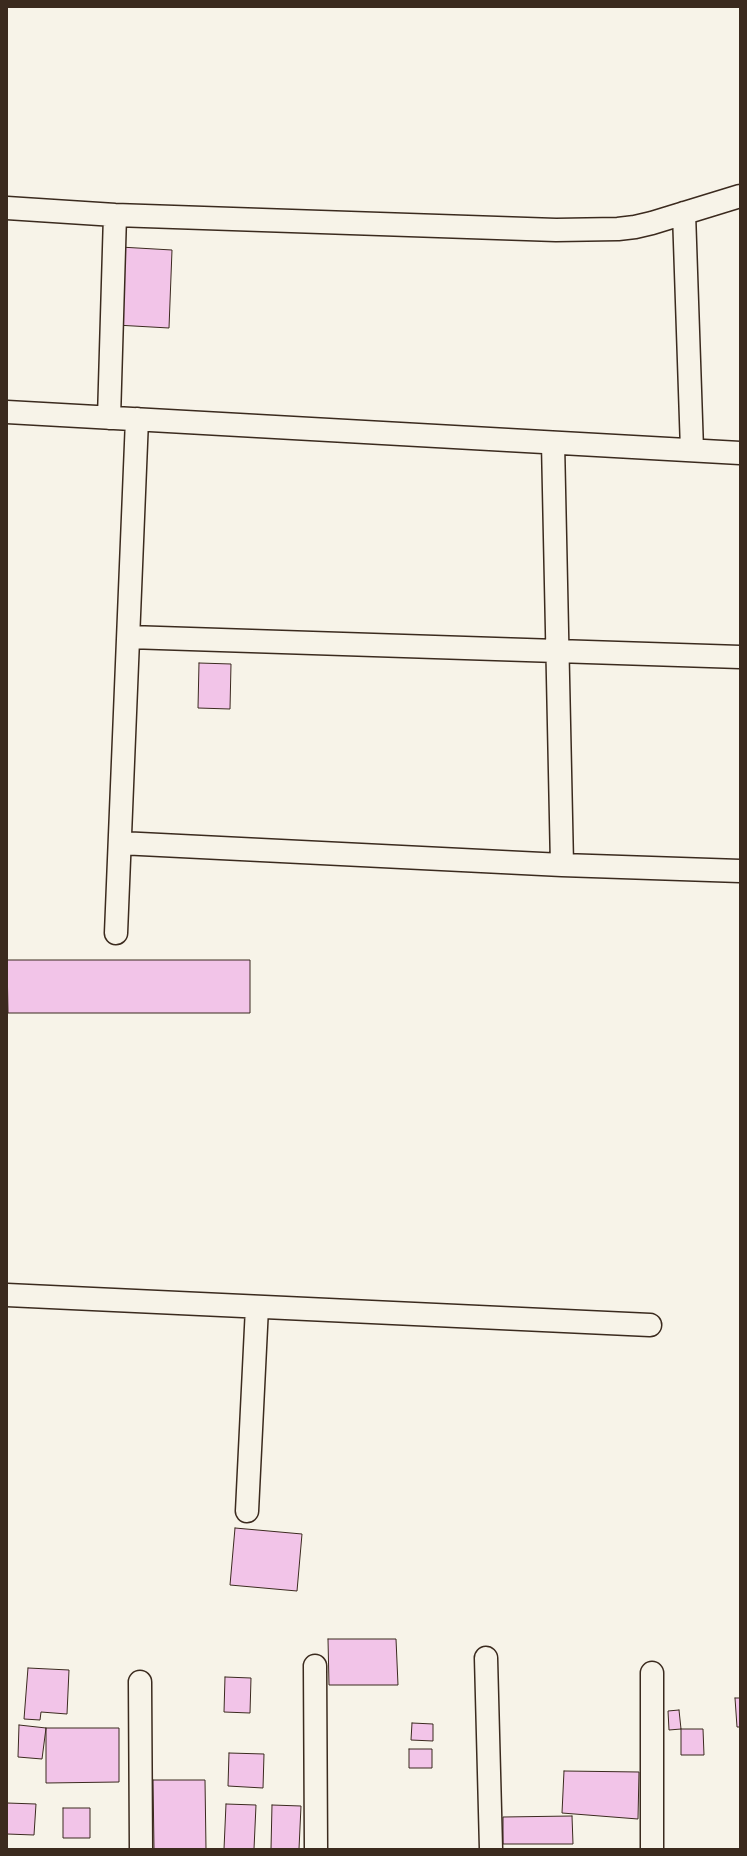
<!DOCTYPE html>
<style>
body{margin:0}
#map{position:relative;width:747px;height:1856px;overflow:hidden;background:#f7f3e8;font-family:Itim,sans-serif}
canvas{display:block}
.frame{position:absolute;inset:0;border:8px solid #3b2a1e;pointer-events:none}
</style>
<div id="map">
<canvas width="747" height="1856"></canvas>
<div class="frame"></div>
</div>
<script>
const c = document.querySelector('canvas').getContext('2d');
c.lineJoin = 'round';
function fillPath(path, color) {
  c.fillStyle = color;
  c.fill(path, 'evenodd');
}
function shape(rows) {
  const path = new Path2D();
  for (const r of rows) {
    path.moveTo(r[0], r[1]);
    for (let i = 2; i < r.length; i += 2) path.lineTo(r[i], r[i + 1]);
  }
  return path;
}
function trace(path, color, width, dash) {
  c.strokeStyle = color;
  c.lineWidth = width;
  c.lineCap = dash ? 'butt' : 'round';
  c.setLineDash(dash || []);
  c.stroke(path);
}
const building = shape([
 [120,247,172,250,169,328,116,325,120,247],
 [199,663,231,664,230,709,198,708,199,663],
 [7,960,250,960,250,1013,8,1013,7,960],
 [235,1528,302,1534,297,1591,230,1585,235,1528],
 [328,1639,396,1639,398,1685,329,1685,328,1639],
 [28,1668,69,1670,67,1714,41,1712,40,1720,24,1719,28,1668],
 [225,1677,251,1678,250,1713,224,1712,225,1677],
 [735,1698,740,1698,740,1727,737,1727,735,1698],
 [679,1710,681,1729,669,1730,668,1711,679,1710],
 [412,1723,433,1724,433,1741,411,1740,412,1723],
 [19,1725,46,1728,42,1759,18,1757,19,1725],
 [46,1728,119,1728,119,1782,46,1783,46,1728],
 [681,1729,703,1729,704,1755,681,1755,681,1729],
 [409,1749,432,1749,432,1768,409,1768,409,1749],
 [229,1753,264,1754,263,1788,228,1786,229,1753],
 [564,1771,639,1772,638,1819,562,1813,564,1771],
 [153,1780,205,1780,206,1849,154,1849,153,1780],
 [7,1803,36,1804,34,1835,7,1834,7,1803],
 [226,1804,256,1805,254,1849,224,1849,226,1804],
 [272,1805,301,1806,299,1849,271,1849,272,1805],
 [63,1808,90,1808,90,1838,63,1838,63,1808],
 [572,1816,573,1844,503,1844,503,1817,572,1816]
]);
const street = shape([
 [7,208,115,215,556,230,618,229,635,227,652,223,740,196],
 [684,213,692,450],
 [7,412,740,453],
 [109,418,115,215],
 [553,443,562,865],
 [129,637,740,657],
 [120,843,562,865,740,871],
 [116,933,137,419],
 [7,1295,650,1325],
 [247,1511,257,1307],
 [486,1658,491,1849],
 [315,1666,316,1849],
 [652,1673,652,1849],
 [140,1682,141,1849]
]);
fillPath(building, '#f2c4e8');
trace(building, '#3b2a1e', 1);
trace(street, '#3b2a1e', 25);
trace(street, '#f7f3e8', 22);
</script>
